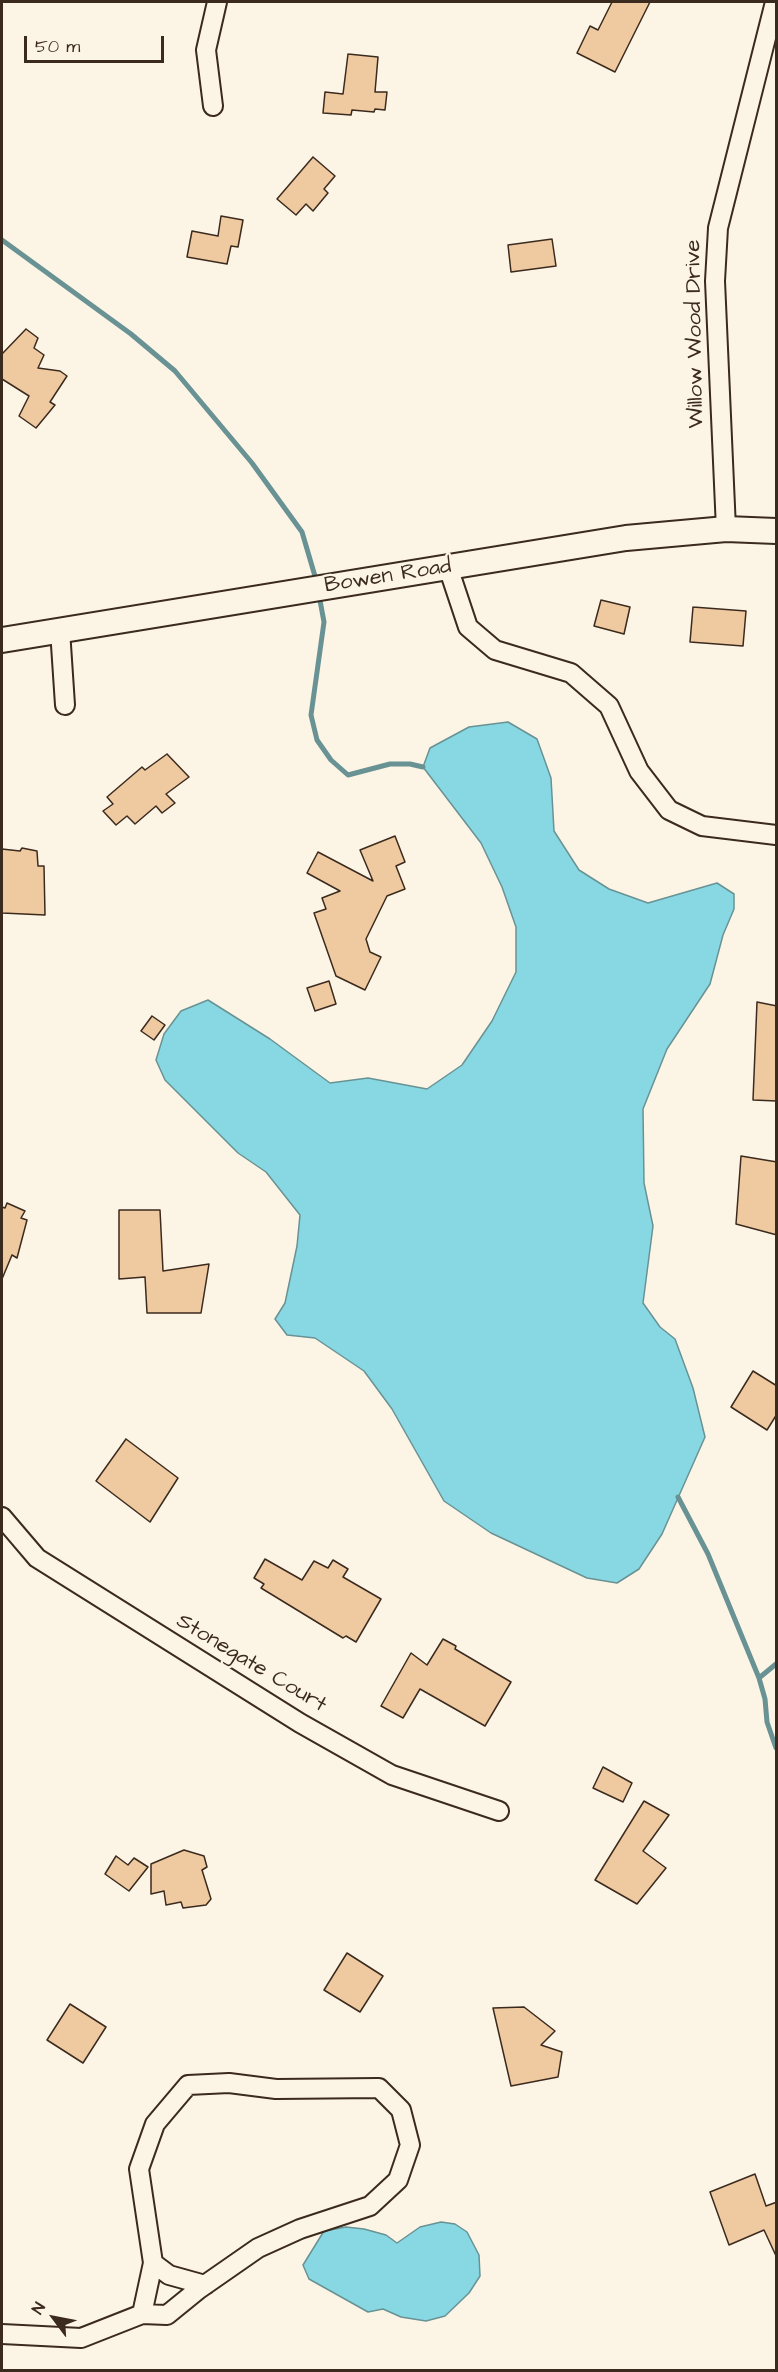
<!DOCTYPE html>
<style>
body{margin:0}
#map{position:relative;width:778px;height:2372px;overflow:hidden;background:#fcf5e5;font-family:"Architects Daughter",sans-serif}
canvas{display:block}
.frame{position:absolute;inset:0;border:3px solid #3b2a1e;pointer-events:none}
.north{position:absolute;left:24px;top:2288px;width:60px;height:60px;-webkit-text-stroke:4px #fcf5e5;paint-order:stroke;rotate:302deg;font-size:16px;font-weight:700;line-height:24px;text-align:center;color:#3b2a1e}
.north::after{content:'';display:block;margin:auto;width:21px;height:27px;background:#3b2a1e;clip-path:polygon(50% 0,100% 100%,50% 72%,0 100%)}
.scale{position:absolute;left:24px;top:36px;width:140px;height:27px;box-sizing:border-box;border:3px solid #3b2a1e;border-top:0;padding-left:8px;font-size:18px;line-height:21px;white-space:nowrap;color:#3b2a1e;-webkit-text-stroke:4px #fcf5e5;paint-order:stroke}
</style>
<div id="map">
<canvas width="778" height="2372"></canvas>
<div class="frame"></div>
<div class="north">N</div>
<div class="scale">50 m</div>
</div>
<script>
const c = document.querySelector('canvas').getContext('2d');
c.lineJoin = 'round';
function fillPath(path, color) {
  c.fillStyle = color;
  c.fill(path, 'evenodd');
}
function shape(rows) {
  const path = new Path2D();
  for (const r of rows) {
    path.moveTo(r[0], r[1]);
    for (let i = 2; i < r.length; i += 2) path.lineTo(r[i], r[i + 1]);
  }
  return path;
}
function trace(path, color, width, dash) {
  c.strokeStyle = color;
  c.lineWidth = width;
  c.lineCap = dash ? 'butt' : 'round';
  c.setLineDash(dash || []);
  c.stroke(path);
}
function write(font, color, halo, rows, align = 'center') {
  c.font = font + ' "Architects Daughter",sans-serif';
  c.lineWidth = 4.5;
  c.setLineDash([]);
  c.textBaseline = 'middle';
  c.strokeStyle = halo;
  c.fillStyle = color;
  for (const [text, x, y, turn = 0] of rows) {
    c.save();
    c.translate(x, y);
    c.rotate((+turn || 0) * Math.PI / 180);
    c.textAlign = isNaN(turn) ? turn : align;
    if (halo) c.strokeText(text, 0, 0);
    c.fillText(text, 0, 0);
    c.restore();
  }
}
const water = shape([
 [508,722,537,739,551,778,554,831,579,870,609,889,648,903,717,883,734,894,734,909,723,935,710,984,667,1049,643,1109,644,1183,653,1226,643,1303,660,1327,675,1339,693,1388,705,1437,662,1534,639,1569,617,1583,587,1578,491,1533,444,1501,392,1409,364,1371,315,1338,287,1335,275,1319,285,1303,297,1246,300,1215,266,1172,238,1153,165,1080,156,1060,164,1034,181,1011,208,1000,270,1039,330,1083,368,1078,427,1089,462,1065,492,1021,516,972,516,927,502,887,481,843,423,767,430,748,469,727,508,722],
 [441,2222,455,2224,467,2232,479,2255,480,2276,469,2293,445,2316,426,2321,401,2317,383,2309,368,2312,309,2279,303,2265,324,2231,346,2227,364,2229,386,2235,397,2243,420,2227,441,2222]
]);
const stream = shape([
 [2,240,131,334,175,371,252,463,302,532,317,583],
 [319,595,324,622,311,715,317,740,331,760,348,775,390,764,410,764,423,767],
 [678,1497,708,1554,759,1678,765,1699,767,1722,776,1748],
 [759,1678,776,1664]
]);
const building = shape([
 [612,2,650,2,615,72,577,53,590,26,598,30,612,2],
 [348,54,378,57,375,92,387,92,385,110,375,109,374,112,352,110,351,115,323,113,325,92,343,94,348,54],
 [313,157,335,176,324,189,328,193,313,211,306,204,296,215,277,199,313,157],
 [221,216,243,220,238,247,231,246,227,264,187,257,192,231,218,236,221,216],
 [552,239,556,266,511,272,508,245,552,239],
 [26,329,38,338,34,348,44,355,38,368,60,371,67,376,50,402,55,405,36,428,19,416,29,396,2,379,2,354,26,329],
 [601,600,630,607,624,634,594,626,601,600],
 [693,607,746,611,743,646,690,642,693,607],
 [167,754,189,777,166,794,175,803,162,813,156,806,135,824,127,816,116,825,103,811,113,804,107,797,142,767,145,770,167,754],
 [395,836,405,862,396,866,405,889,387,896,366,939,370,952,381,957,365,990,336,976,314,913,326,909,322,898,340,891,307,873,318,852,373,881,360,850,395,836],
 [22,848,37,851,38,866,44,866,45,915,2,913,2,849,20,851,22,848],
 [329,981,336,1004,315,1011,307,988,329,981],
 [757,1002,777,1006,777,1101,753,1100,757,1002],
 [152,1016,165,1025,154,1040,141,1031,152,1016],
 [741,1156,777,1162,777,1235,736,1224,741,1156],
 [7,1203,25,1211,21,1218,27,1220,17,1258,12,1255,2,1279,2,1207,5,1208,7,1203],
 [119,1210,160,1210,163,1271,209,1264,201,1313,147,1313,145,1277,119,1279,119,1210],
 [753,1371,777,1386,777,1414,767,1430,731,1407,753,1371],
 [126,1439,178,1478,150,1522,96,1481,126,1439],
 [265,1559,302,1580,314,1561,328,1568,333,1560,348,1569,343,1577,381,1599,356,1642,346,1636,343,1638,261,1588,264,1584,254,1578,265,1559],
 [443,1639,456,1646,455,1649,511,1682,485,1726,420,1689,403,1718,381,1706,411,1653,427,1665,443,1639],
 [603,1767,632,1783,623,1802,593,1788,603,1767],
 [644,1801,669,1815,643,1851,666,1868,637,1904,595,1880,644,1801],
 [184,1850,204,1856,207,1867,202,1870,211,1899,206,1905,183,1908,181,1902,166,1905,164,1891,151,1894,151,1864,184,1850],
 [116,1856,128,1865,134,1858,148,1867,129,1891,105,1874,116,1856],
 [347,1953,383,1976,360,2012,324,1990,347,1953],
 [70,2004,106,2027,83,2063,47,2040,70,2004],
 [524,2007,555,2031,541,2045,562,2052,558,2077,511,2086,493,2008,524,2007],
 [755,2174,766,2206,777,2202,777,2258,764,2230,729,2245,710,2192,755,2174]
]);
const street = shape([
 [213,106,206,50,217,2],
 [726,529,715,281,718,228,775,2],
 [448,567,468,627,495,650,571,673,609,706,639,771,669,810,702,826,776,835],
 [60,630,65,705],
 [2,1517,37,1558,300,1723,392,1775,499,1811],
 [153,2263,169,2275,205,2285],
 [2,2334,81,2338,142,2314,167,2315,199,2289,258,2248,300,2229,370,2206,398,2180,410,2145,401,2110,379,2088,276,2089,229,2083,188,2085,155,2124,139,2169,153,2263,142,2314]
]);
const secondary = shape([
 [2,640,626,538,726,529,776,531]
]);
const streetNames = [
 ["Willow Wood Drive",696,334,-91],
 ["Bowen Road",388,577,-9],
 ["Stonegate Court",251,1664,31]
];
fillPath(water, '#88d8e3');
trace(water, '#699294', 1.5);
trace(stream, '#699294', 5);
fillPath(building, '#efc99f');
trace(building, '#3b2a1e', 1.5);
trace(street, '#3b2a1e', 22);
trace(secondary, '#3b2a1e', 28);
trace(street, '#fcf5e5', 18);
trace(secondary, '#fcf5e5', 24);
write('22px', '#3b2a1e', '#fcf5e5', streetNames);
</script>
